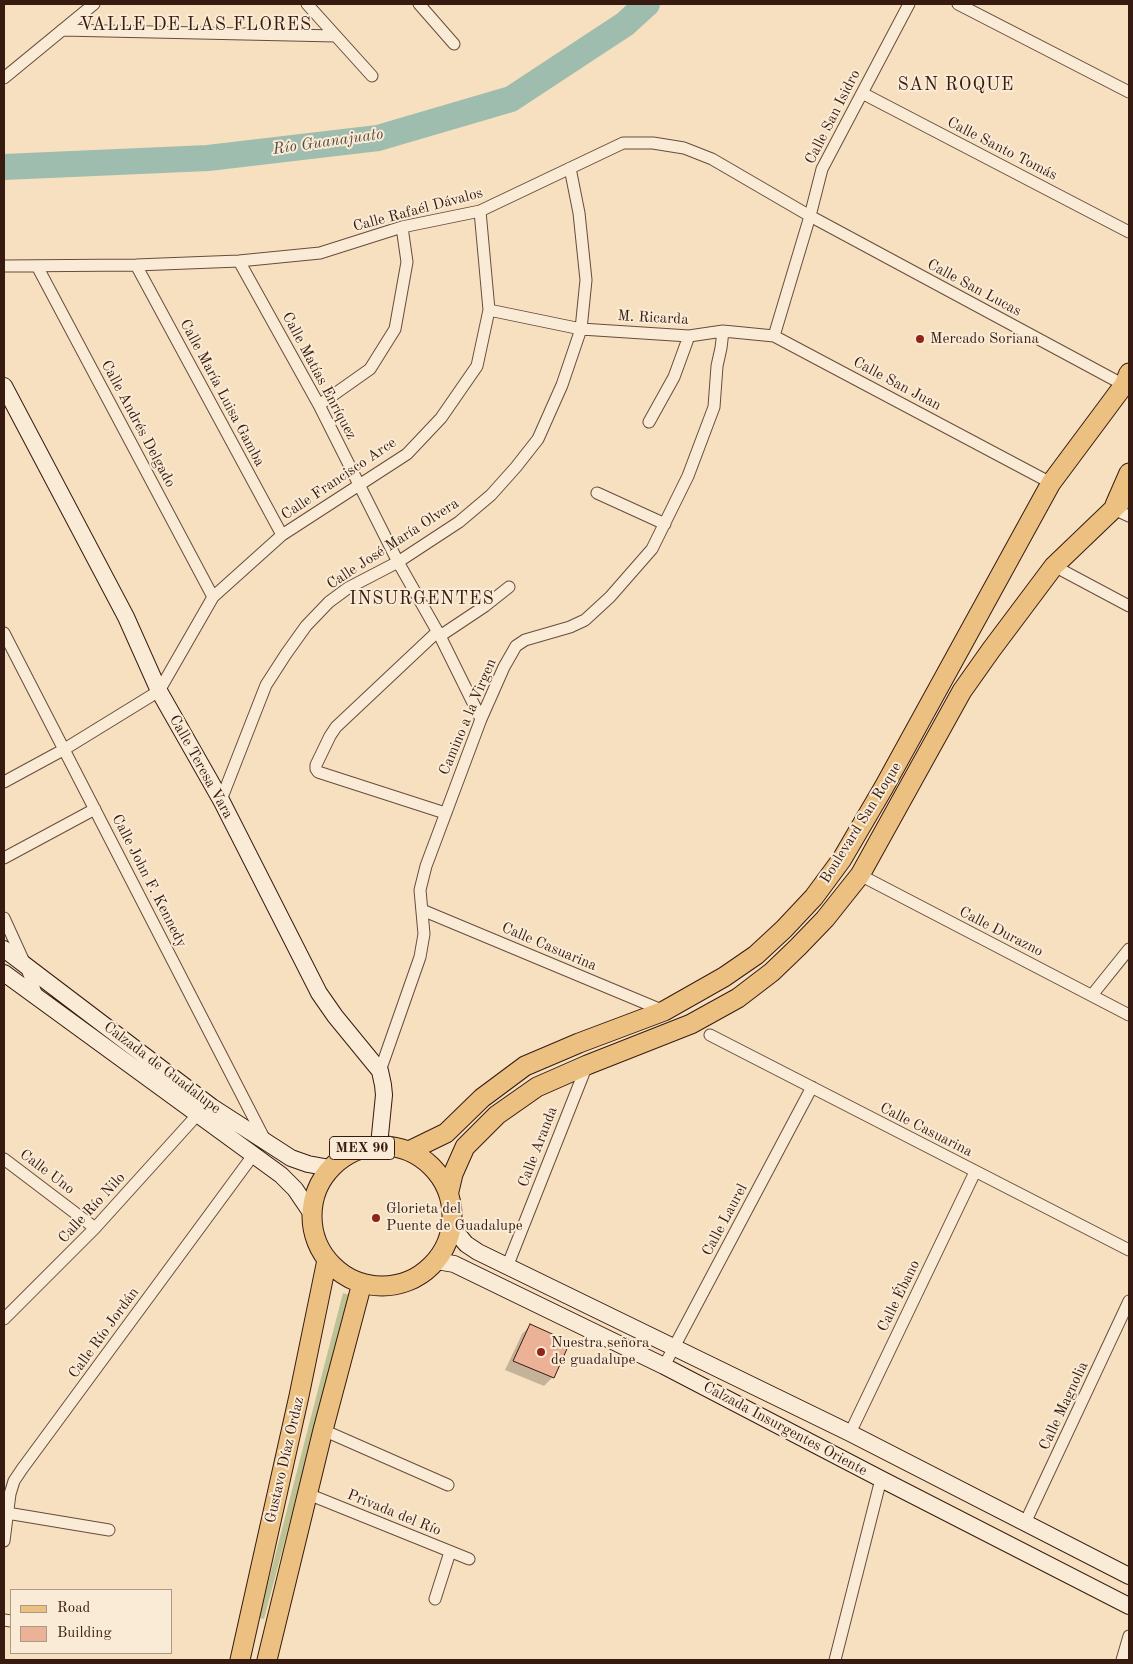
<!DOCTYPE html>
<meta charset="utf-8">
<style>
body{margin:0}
#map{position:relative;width:1133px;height:1664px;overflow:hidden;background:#f7e0c0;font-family:"Old Standard TT",serif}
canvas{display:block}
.frame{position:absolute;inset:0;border:5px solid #371b10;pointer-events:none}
.legend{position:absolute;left:10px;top:1589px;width:162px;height:65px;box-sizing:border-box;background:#faebd6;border:1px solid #ac9887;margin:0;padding:6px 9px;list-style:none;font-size:15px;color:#371b10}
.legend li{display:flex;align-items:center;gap:10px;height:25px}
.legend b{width:25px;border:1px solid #ac9887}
</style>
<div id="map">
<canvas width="1133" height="1664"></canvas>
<div class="frame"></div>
<ul class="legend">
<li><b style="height:6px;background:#ecc080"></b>Road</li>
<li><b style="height:14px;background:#ebb298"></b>Building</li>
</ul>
</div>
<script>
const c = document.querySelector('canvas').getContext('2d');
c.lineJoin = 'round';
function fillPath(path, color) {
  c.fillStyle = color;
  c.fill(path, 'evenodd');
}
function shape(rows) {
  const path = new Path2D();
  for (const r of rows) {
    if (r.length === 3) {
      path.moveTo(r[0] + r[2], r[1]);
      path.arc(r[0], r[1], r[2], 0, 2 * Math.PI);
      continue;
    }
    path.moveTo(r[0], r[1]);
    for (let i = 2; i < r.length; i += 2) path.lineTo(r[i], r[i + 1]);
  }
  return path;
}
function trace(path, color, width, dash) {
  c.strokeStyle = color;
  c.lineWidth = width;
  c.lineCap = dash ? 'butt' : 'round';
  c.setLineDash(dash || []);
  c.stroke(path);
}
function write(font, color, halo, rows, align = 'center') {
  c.font = font + ' "Old Standard TT",serif';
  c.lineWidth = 4;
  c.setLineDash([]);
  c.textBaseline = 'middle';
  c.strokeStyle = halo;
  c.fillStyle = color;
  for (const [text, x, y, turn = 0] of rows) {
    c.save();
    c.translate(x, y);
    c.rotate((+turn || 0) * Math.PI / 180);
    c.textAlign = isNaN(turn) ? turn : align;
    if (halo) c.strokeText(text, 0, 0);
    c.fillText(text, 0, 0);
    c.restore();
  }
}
const green = shape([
 [343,1293,350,1295,264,1619,259,1618]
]);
const shadow = shape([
 [531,1325,553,1377,544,1386,505,1370,522,1334]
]);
const river = shape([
 [4,167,208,158,378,138,511,99,625,24,647,4]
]);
const building = shape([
 [530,1324,570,1342,554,1378,513,1361,530,1324]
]);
const street = shape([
 [307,4,372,76],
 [419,4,454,44],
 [958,4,1129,92],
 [62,30,336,36],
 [4,78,94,4],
 [862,93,1129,232],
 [239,261,319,405,398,562,440,636,481,719],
 [136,265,282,535],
 [4,266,136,265,239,261,320,253,402,227,480,211,623,143,653,143,684,148,712,159,810,216,1124,385],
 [37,266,213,597],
 [489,310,581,329,689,336,723,331,774,336,1051,483],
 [774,336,810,216,822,169,909,4],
 [319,405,370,369,395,329,407,262,402,227],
 [649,422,674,377,689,336],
 [597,493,665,524],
 [1114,509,1129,516],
 [1054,566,1129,606],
 [437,632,336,727,330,736,316,765,316,769,318,772,445,813],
 [4,633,265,1140],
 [440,636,485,606,509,587],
 [4,782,63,750,159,691,213,597,282,535,407,454,441,418,477,366,489,310,480,211],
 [221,800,266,685,286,654,306,626,329,602,348,588,398,562,459,522,491,495,516,467,538,439,562,385,581,329,586,280,579,213,570,168],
 [4,858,95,809],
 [860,875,1129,1015],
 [422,910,664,1011],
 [4,918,25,964,38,998],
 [1092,995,1129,949],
 [710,1035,1129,1250],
 [380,1071,420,957,424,934,420,890,426,866,481,719,504,667,516,646,525,640,570,627,585,620,610,597,652,549,688,476,714,407,717,366,721,348,723,331],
 [4,1159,95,1228],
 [507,1267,587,1065],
 [4,1319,95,1228,198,1114],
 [664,1366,812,1087],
 [323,1430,448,1485],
 [850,1433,975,1172],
 [308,1494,469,1559],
 [7,1513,109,1530],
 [1025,1523,1129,1301],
 [4,1541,10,1494,14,1481,22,1469,254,1154],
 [435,1599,450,1552],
 [4,1620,11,1621],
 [835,1660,881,1479],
 [1122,1660,1129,1636]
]);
const secondary = shape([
 [4,386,126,617,159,691,221,800,319,993,335,1016,380,1071,383,1085,384,1095,379,1145],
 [4,949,212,1107,291,1158,308,1164,330,1168],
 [4,973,281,1175,295,1189,312,1214],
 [452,1227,466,1244,478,1252,850,1433,1129,1576],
 [437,1261,454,1264,664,1366,881,1479,1129,1606]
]);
const primary = shape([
 [1115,505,1129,473],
 [382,1216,70],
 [409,1151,446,1133,482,1098,525,1066,579,1043,664,1011,724,977,756,955,784,929,814,897,842,859,884,787,1051,483,1124,385,1129,373],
 [449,1191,453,1174,465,1147,497,1115,537,1087,587,1065,691,1024,738,998,772,972,798,947,825,919,860,875,962,691,991,650,1054,566,1129,494],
 [240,1660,299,1396,327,1260],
 [267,1660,323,1430,362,1283]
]);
const markers = [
 [920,339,5,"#8f2418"],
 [376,1218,5,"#8f2418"],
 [541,1352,5,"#8f2418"]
];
const shields = [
 [362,1148,65]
];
const shieldNames = [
 ["MEX 90",362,1148]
];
const streetNames = [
 ["Calle San Isidro",833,117,-63],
 ["Calle Santo Tomás",1002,149,27],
 ["Calle Rafaél Dávalos",418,210,-15],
 ["Calle San Lucas",974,288,28],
 ["M. Ricarda",653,318,3],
 ["Calle Matías Enríquez",319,376,62],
 ["Calle San Juan",897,384,28],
 ["Calle María Luisa Gamba",222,393,62],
 ["Calle Andrés Delgado",138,424,62],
 ["Calle Francisco Arce",339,479,-34],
 ["Calle José María Olvera",393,544,-33],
 ["Camino a la Virgen",468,717,-67],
 ["Calle Teresa Vara",201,767,61],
 ["Boulevard San Roque",861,823,-58],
 ["Calle John F. Kennedy",149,881,63],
 ["Calle Durazno",1001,932,27],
 ["Calle Casuarina",549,947,23],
 ["Calzada de Guadalupe",162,1068,37],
 ["Calle Casuarina",926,1130,27],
 ["Calle Aranda",538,1147,-69],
 ["Calle Uno",47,1172,37],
 ["Calle Río Nilo",92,1208,-47],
 ["Calle Laurel",725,1220,-62],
 ["Calle Ébano",899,1296,-64],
 ["Calle Río Jordán",104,1333,-54],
 ["Calle Magnolia",1064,1406,-65],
 ["Calzada Insurgentes Oriente",785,1429,28],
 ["Gustavo Díaz Ordaz",285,1460,-77],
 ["Privada del Río",394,1513,22]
];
const poiNames = [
 ["Mercado Soriana",930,339],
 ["Glorieta del",386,1209],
 ["Puente de Guadalupe",386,1226],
 ["Nuestra señora",551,1343],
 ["de guadalupe",551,1360]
];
const waterNames = [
 ["Río Guanajuato",328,142,-8]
];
const quarterNames = [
 ["VALLE DE LAS FLORES",196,25],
 ["SAN ROQUE",956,85],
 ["INSURGENTES",422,599]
];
fillPath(green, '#bcc293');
fillPath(shadow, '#0003');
trace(river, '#9ebdae', 26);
fillPath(building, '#ebb298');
trace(building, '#371b10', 1);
trace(street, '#674c3c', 13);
trace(secondary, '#371b10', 18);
trace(primary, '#371b10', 21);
trace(street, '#faebd6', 11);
trace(secondary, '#faebd6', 16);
trace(primary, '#ecc080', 19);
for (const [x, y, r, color] of markers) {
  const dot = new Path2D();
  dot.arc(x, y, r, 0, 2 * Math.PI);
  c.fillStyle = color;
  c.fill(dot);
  trace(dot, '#faebd6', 2);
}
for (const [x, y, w] of shields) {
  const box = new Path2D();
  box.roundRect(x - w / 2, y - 11.5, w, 23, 4);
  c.fillStyle = '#faebd6';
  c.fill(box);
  trace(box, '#371b10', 1);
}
write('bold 14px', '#371b10', null, shieldNames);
write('15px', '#371b10', '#faebd6', streetNames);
write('15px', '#371b10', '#faebd6', poiNames, 'left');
write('italic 16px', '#564c3f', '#faebd6', waterNames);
c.letterSpacing = '1px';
write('18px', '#371b10', '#faebd6', quarterNames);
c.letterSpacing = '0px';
</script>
